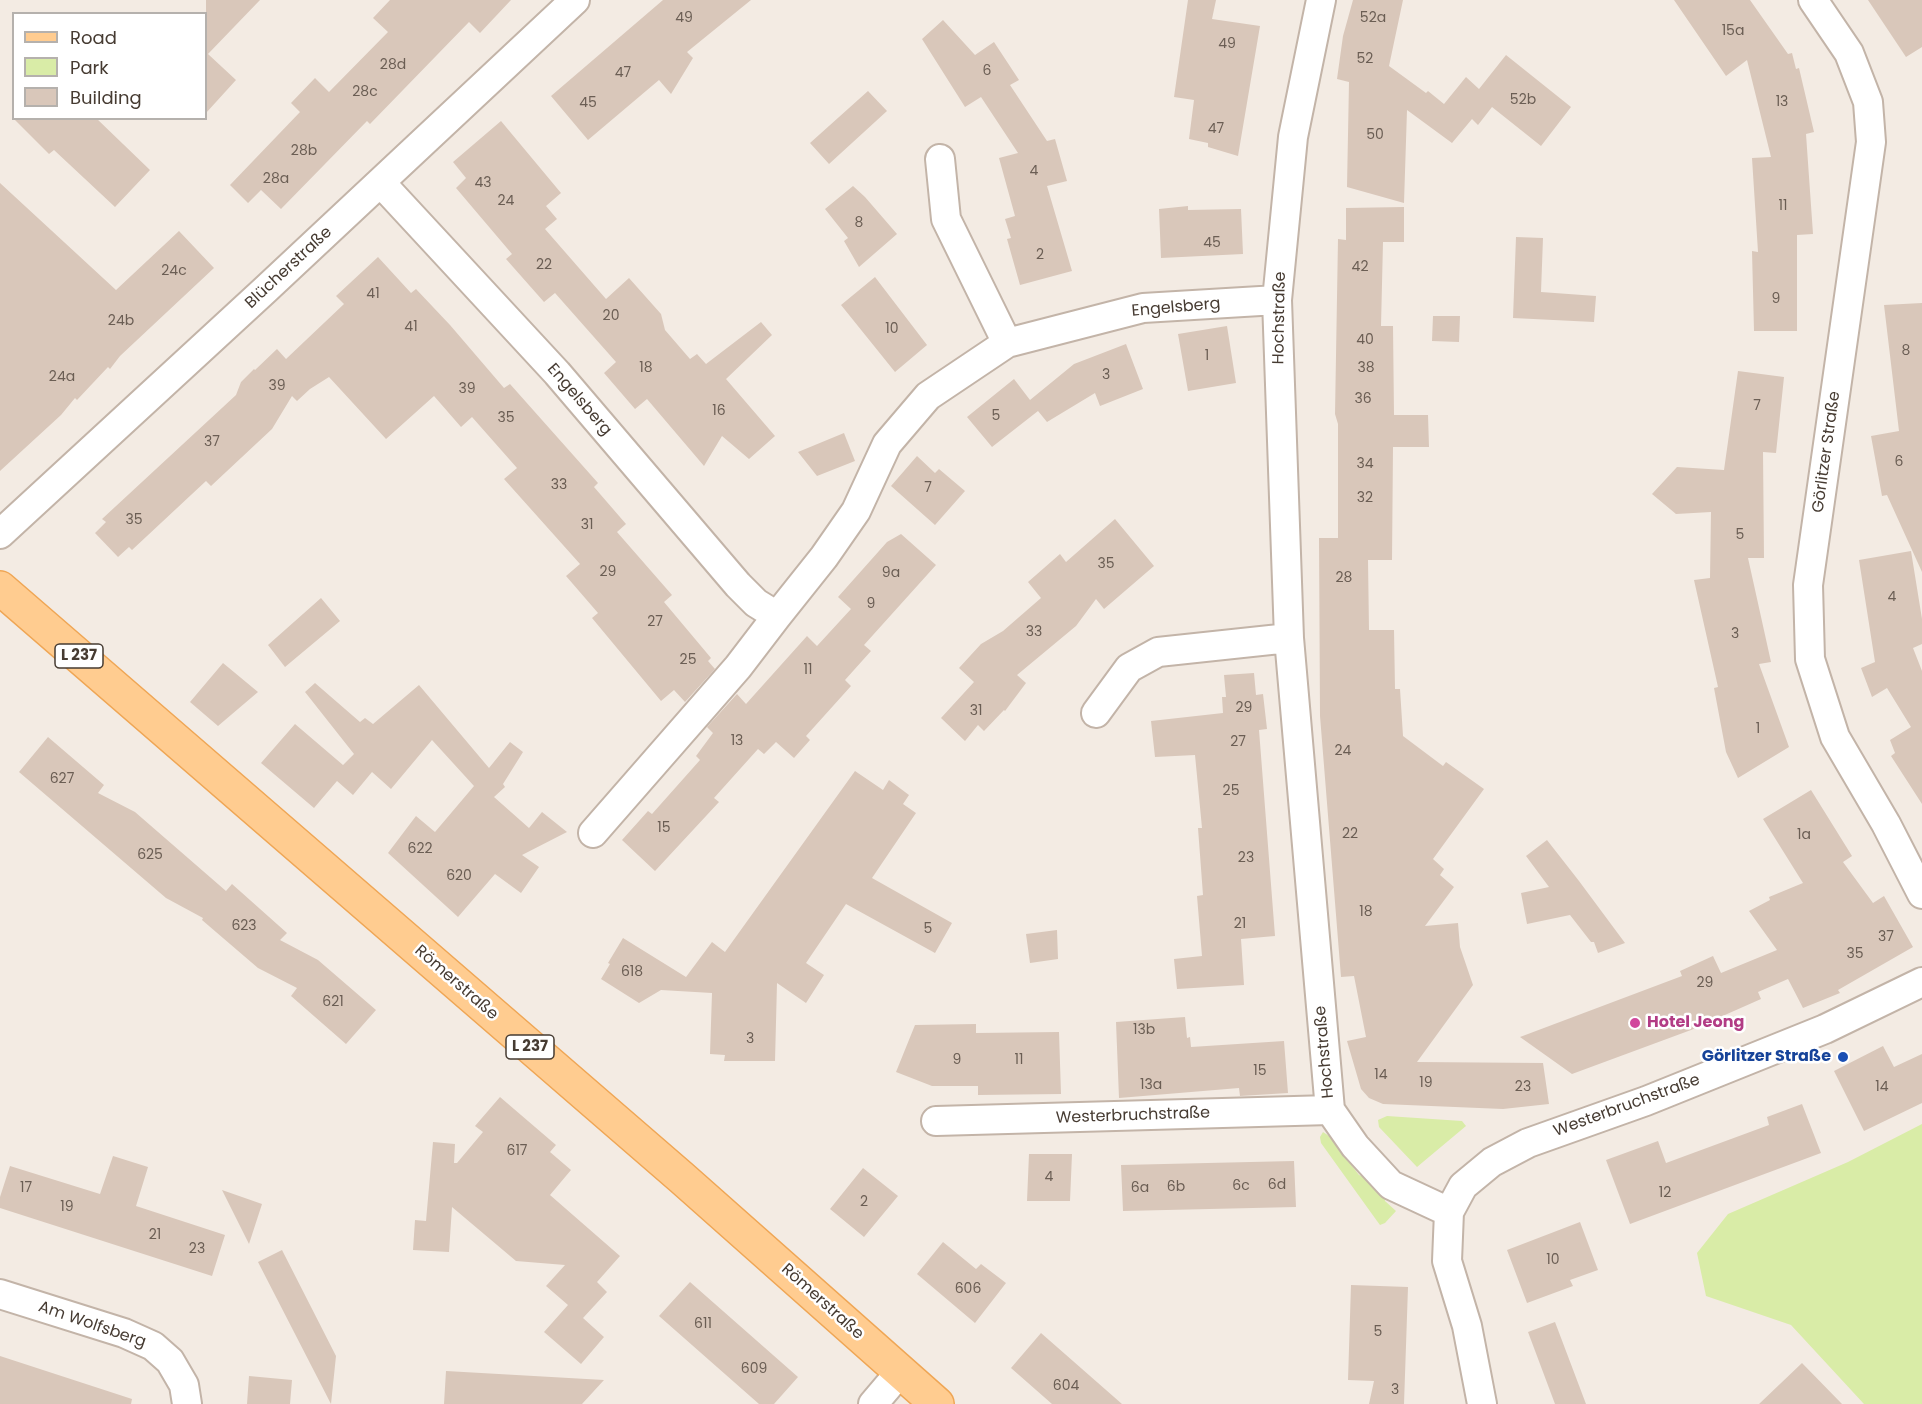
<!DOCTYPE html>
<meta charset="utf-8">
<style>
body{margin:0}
#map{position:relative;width:1922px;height:1404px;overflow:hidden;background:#f3ebe3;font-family:Poppins,sans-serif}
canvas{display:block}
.legend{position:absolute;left:12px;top:12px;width:195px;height:108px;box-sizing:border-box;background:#fff;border:2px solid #b5b1ad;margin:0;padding:8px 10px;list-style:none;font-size:18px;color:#463b32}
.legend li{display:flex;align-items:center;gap:12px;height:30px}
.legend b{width:30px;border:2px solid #b5b1ad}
</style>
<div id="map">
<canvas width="1922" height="1404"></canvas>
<ul class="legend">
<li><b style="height:8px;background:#ffcc90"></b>Road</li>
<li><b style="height:16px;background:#d9eca7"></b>Park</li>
<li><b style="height:16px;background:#d9c7ba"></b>Building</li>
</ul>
</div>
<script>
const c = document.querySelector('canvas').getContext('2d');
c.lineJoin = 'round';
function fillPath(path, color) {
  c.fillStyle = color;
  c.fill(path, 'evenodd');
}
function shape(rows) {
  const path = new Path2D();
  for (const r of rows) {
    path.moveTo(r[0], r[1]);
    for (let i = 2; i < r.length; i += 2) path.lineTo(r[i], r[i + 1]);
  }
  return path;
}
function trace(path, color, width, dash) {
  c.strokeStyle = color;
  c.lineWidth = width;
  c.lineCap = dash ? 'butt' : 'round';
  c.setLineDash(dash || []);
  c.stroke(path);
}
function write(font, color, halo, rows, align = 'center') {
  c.font = font + ' Poppins,sans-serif';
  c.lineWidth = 5;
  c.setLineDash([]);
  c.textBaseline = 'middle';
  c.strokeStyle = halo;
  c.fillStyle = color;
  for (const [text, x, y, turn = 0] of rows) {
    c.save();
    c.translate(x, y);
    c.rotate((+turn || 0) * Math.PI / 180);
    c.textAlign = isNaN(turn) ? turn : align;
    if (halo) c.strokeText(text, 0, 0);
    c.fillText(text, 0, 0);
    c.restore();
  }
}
const green = shape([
 [1387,1116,1462,1121,1466,1126,1417,1167,1379,1127,1378,1120],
 [1922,1124,1922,1404,1864,1404,1791,1325,1706,1296,1697,1253,1728,1214,1848,1162],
 [1323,1132,1329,1136,1359,1175,1365,1177,1384,1194,1385,1201,1396,1211,1385,1223,1380,1225,1377,1221,1321,1143,1320,1137]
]);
const building = shape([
 [206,0,260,0,208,54,236,80,206,113],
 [390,0,511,0,480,33,469,22,370,124,367,121,281,209,261,190,248,203,230,185,300,112,291,103,315,78,329,92,388,32,373,18],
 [663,0,751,0,687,52,693,58,671,94,659,80,588,140,551,96],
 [1188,0,1216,0,1212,19,1260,26,1238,156,1208,147,1208,143,1189,139,1194,100,1174,97],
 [1353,0,1403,0,1389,66,1426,93,1428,91,1444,104,1466,77,1479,89,1506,55,1571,107,1541,146,1492,107,1478,125,1472,119,1452,143,1407,110,1404,203,1347,187,1349,82,1337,79,1343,36],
 [1674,0,1750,0,1788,54,1792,53,1796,69,1799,68,1814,132,1806,134,1813,234,1797,235,1797,331,1754,331,1752,251,1758,252,1752,158,1771,157,1747,60,1726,76],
 [1868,0,1922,0,1922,47,1906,57],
 [943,20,975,55,994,42,1019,80,1010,85,1047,141,1055,139,1067,181,1047,186,1072,271,1020,285,1007,239,1011,238,1005,219,1015,216,999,158,1018,153,981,97,965,107,922,39],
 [868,91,887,111,829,164,810,143],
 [13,118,96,118,150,170,115,207,54,150,49,154],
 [501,121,561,193,546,206,557,219,545,229,606,299,629,278,661,314,665,330,690,359,697,354,706,364,761,322,772,335,726,379,775,436,749,459,722,436,704,466,647,399,635,409,604,373,616,362,555,293,544,302,506,259,512,254,456,188,466,178,453,162],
 [0,183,116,290,179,231,214,268,120,356,110,369,108,367,77,400,75,398,61,415,0,471],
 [853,186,865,197,897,234,859,267,844,241,848,238,825,209],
 [1188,206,1188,210,1241,209,1243,254,1161,258,1159,209],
 [1404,207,1404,242,1383,242,1381,326,1393,326,1394,415,1428,415,1429,447,1393,447,1392,560,1368,560,1369,630,1394,630,1395,689,1400,689,1403,736,1443,766,1446,762,1484,789,1433,859,1444,869,1440,875,1454,887,1425,926,1458,923,1460,947,1473,985,1417,1062,1543,1063,1549,1104,1503,1109,1383,1104,1369,1098,1361,1089,1347,1041,1366,1037,1354,976,1341,977,1320,716,1319,538,1338,538,1338,424,1335,414,1338,239,1346,240,1346,208],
 [1516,237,1543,238,1541,292,1596,296,1594,322,1513,318],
 [378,257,411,293,416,289,450,325,504,388,510,384,598,483,594,487,626,524,617,532,672,595,664,602,711,658,708,661,715,669,685,702,674,690,661,701,592,618,598,613,566,576,580,564,504,479,517,468,472,417,461,427,434,396,386,439,329,377,310,389,297,401,292,396,272,429,211,486,206,481,132,550,129,547,118,557,95,533,106,522,102,519,236,395,241,382,254,369,255,370,277,349,286,359,344,304,336,296],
 [875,277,927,345,895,372,841,305],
 [1922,303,1922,572,1887,495,1882,496,1871,436,1899,431,1884,305],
 [1433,316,1460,316,1459,342,1432,341],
 [1227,326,1236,383,1188,391,1178,334],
 [1126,344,1143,389,1100,406,1095,393,1047,422,1038,411,992,447,967,417,1014,379,1030,400,1074,364],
 [1738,371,1784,377,1776,453,1763,452,1764,558,1748,558,1771,662,1759,664,1789,747,1738,778,1726,752,1714,688,1718,687,1694,580,1710,578,1711,512,1676,514,1652,494,1677,467,1724,470],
 [844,433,855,461,817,476,798,452],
 [917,456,935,473,939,469,965,491,935,525,891,486],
 [1115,519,1154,566,1104,609,1096,599,1076,626,1017,675,1026,683,1005,711,1004,710,984,731,978,725,965,741,941,718,974,682,959,668,981,644,1003,631,1041,598,1028,582,1060,554,1066,562],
 [901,534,936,565,864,645,871,651,845,680,851,686,806,736,810,740,794,758,776,742,764,754,758,749,714,798,719,802,655,871,622,840,648,811,652,814,700,760,696,756,713,733,707,727,737,694,746,704,807,636,817,646,851,609,838,597,887,542],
 [1911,551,1922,619,1922,644,1913,648,1922,671,1922,804,1891,756,1895,753,1890,740,1911,727,1887,688,1872,697,1861,668,1875,662,1859,560],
 [321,598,340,621,285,667,268,645],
 [223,663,258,692,218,726,190,702],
 [1254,673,1256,695,1263,694,1267,729,1259,730,1275,936,1241,939,1244,985,1177,989,1174,959,1202,956,1197,896,1203,895,1198,828,1202,828,1195,755,1155,757,1151,721,1223,713,1222,697,1226,697,1224,675],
 [315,683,360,722,365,718,373,724,419,685,489,768,510,742,523,752,503,784,505,787,494,797,529,828,542,812,567,832,522,855,539,867,521,893,495,874,458,917,388,853,416,816,435,832,474,786,432,740,391,789,372,772,353,795,337,781,314,808,261,763,295,724,343,765,354,754,305,692],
 [48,737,104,785,98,793,135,812,226,891,232,884,287,933,280,940,318,960,376,1010,346,1044,291,996,297,988,258,968,202,920,203,918,166,898,19,772],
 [855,771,883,790,889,780,909,795,903,804,916,813,872,878,952,923,935,953,846,904,806,963,824,975,806,1003,777,983,775,1061,724,1061,725,1055,710,1054,712,993,661,990,639,1003,601,979,610,964,608,963,623,938,686,977,712,942,725,952],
 [1811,790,1852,856,1843,862,1873,903,1884,896,1913,947,1838,990,1840,993,1803,1008,1788,979,1758,992,1761,999,1691,1030,1572,1074,1520,1037,1682,976,1680,971,1713,956,1721,973,1777,950,1749,911,1770,900,1769,897,1803,883,1763,819],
 [1547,840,1579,881,1625,943,1598,953,1594,942,1591,942,1570,915,1527,924,1521,893,1549,887,1526,856],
 [1057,930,1058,959,1030,963,1026,934],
 [1185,1017,1187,1038,1190,1037,1191,1047,1284,1041,1288,1093,1240,1096,1239,1088,1119,1098,1116,1022],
 [976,1024,976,1033,1059,1032,1061,1094,978,1095,978,1086,932,1086,896,1072,915,1025],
 [1883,1046,1894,1067,1922,1054,1922,1103,1864,1131,1834,1071],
 [500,1097,556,1145,550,1152,571,1170,550,1195,620,1256,597,1282,607,1292,583,1318,604,1337,581,1364,544,1332,568,1305,546,1286,565,1265,516,1261,452,1207,449,1252,413,1250,415,1220,426,1221,433,1142,455,1144,454,1163,457,1163,483,1132,475,1126],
 [1802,1104,1821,1153,1630,1224,1606,1160,1658,1141,1666,1163,1769,1125,1767,1117],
 [1029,1154,1072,1154,1070,1201,1027,1201],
 [113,1156,148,1167,136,1206,225,1235,212,1276,0,1208,0,1197,10,1166,100,1194],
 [1294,1161,1296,1207,1123,1211,1121,1165],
 [863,1168,898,1196,864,1237,830,1209],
 [222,1190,262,1204,249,1244],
 [1580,1222,1598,1270,1570,1280,1573,1286,1527,1303,1507,1250],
 [943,1242,976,1269,981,1264,1006,1283,975,1323,917,1274],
 [282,1250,336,1356,331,1404,258,1262],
 [690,1282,798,1377,774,1404,759,1404,659,1316],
 [1351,1285,1408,1287,1404,1404,1369,1404,1374,1381,1348,1380],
 [1555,1322,1586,1404,1555,1404,1528,1332],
 [1041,1333,1122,1404,1052,1404,1011,1368],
 [0,1356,132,1399,131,1404,0,1404],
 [1802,1363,1842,1404,1759,1404],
 [446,1371,604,1380,582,1404,444,1404],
 [249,1376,292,1380,290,1404,247,1404]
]);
const minor = shape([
 [1321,0,1293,137,1277,300,1289,638,1330,1110,1355,1146,1391,1185,1449,1212],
 [1813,0,1849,53,1868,102,1871,142,1808,585,1810,659,1835,737,1886,824,1922,894],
 [940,159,946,219,1007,343],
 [381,183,557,373,738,585,756,603,777,616,824,557,856,511,887,444,928,396,1007,343,1143,308,1277,300],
 [0,534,265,290,575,0],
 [1096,713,1129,668,1158,652,1289,638],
 [593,833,738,667,777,616],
 [936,1121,1330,1110],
 [0,1294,124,1333,153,1346,170,1361,184,1385,187,1404],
 [873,1404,901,1371],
 [1482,1404,1467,1326,1447,1261,1449,1212,1463,1186,1492,1162,1528,1143,1646,1101,1825,1029,1922,982]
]);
const primary = shape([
 [0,588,682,1178,937,1404]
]);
const markers = [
 [1635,1023,6,"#d1479c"],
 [1843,1057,6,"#1a4fb4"]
];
const numberNames = [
 ["49",684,18],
 ["52a",1373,18],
 ["15a",1733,31],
 ["49",1227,44],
 ["52",1365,59],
 ["28d",393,65],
 ["6",987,71],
 ["47",623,73],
 ["28c",365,92],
 ["52b",1523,100],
 ["13",1782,102],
 ["45",588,103],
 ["47",1216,129],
 ["50",1375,135],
 ["28b",304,151],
 ["4",1034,171],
 ["28a",276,179],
 ["43",483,183],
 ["24",506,201],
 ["11",1783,206],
 ["8",859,223],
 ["45",1212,243],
 ["2",1040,255],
 ["22",544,265],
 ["42",1360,267],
 ["24c",174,271],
 ["41",373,294],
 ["9",1776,299],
 ["20",611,316],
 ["24b",121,321],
 ["41",411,327],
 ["10",892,329],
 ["40",1365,340],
 ["8",1906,351],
 ["1",1207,356],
 ["18",646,368],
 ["38",1366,368],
 ["3",1106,375],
 ["24a",62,377],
 ["39",277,386],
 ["39",467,389],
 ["36",1363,399],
 ["7",1757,406],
 ["16",719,411],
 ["5",996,416],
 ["35",506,418],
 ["37",212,442],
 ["6",1899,462],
 ["34",1365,464],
 ["33",559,485],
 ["7",928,488],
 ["32",1365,498],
 ["35",134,520],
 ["31",587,525],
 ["5",1740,535],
 ["35",1106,564],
 ["29",608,572],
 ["9a",891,573],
 ["28",1344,578],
 ["4",1892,597],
 ["9",871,604],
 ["27",655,622],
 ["33",1034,632],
 ["3",1735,634],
 ["25",688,660],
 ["11",808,670],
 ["29",1244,708],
 ["31",976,711],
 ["1",1758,729],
 ["13",737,741],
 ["27",1238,742],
 ["24",1343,751],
 ["627",62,779],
 ["25",1231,791],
 ["15",664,828],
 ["22",1350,834],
 ["1a",1804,835],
 ["622",420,849],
 ["625",150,855],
 ["23",1246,858],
 ["620",459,876],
 ["18",1366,912],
 ["21",1240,924],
 ["623",244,926],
 ["5",928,929],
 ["37",1886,937],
 ["35",1855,954],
 ["618",632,972],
 ["29",1705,983],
 ["621",333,1002],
 ["13b",1144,1030],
 ["3",750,1039],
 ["9",957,1060],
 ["11",1019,1060],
 ["15",1260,1071],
 ["14",1381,1075],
 ["19",1426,1083],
 ["13a",1151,1085],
 ["23",1523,1087],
 ["14",1882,1087],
 ["617",517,1151],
 ["4",1049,1177],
 ["6d",1277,1185],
 ["6c",1241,1186],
 ["6b",1176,1187],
 ["17",26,1188],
 ["6a",1140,1188],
 ["12",1665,1193],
 ["2",864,1202],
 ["19",67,1207],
 ["21",155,1235],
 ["23",197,1249],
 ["10",1553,1260],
 ["606",968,1289],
 ["611",703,1324],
 ["5",1378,1332],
 ["609",754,1369],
 ["604",1066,1386],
 ["3",1395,1390]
];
const shields = [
 [79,656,48],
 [530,1047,48]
];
const shieldNames = [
 ["L 237",79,656],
 ["L 237",530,1047]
];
const streetNames = [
 ["Blücherstraße",289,268,-43],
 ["Engelsberg",1176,308,-5],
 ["Hochstraße",1280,318,-89],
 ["Engelsberg",579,400,49],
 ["Görlitzer Straße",1827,452,-82],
 ["Römerstraße",456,983,41],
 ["Hochstraße",1325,1052,-95],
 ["Westerbruchstraße",1627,1106,-20],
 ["Westerbruchstraße",1133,1116,-2],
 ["Römerstraße",822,1302,42],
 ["Am Wolfsberg",92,1325,19]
];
const hotelNames = [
 ["Hotel Jeong",1647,1023]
];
const transitNames = [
 ["Görlitzer Straße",1831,1057]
];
fillPath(green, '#d9eca7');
fillPath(building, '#d9c7ba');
trace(minor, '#c3b4a8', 32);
trace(primary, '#efa655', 36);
trace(minor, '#fff', 28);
trace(primary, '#ffcc90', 33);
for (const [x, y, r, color] of markers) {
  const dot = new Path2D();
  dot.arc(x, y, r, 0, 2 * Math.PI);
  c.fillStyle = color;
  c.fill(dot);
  trace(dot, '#fff', 2);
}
write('14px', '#6b5e54', null, numberNames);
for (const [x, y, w] of shields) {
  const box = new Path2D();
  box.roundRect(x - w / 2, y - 12, w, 24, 4.5);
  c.fillStyle = '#fff';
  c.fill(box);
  trace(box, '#463b32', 1.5);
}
write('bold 15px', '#463b32', null, shieldNames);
write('16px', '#463b32', '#fff', streetNames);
write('bold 16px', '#b23c85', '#fff', hotelNames, 'left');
write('bold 16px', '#164399', '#fff', transitNames, 'right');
</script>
